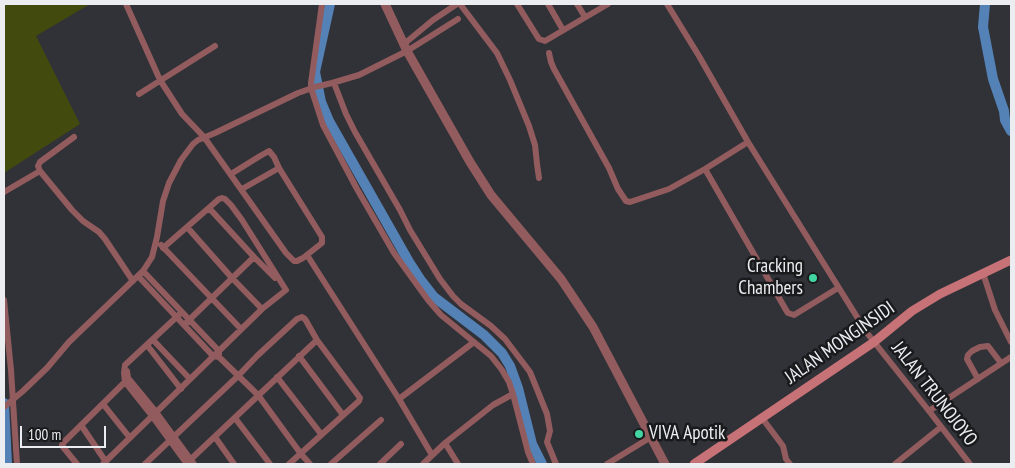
<!DOCTYPE html>
<style>
body{margin:0}
#map{position:relative;width:1015px;height:468px;overflow:hidden;background:#313237;font-family:"PT Sans Narrow",sans-serif}
canvas{display:block}
.frame{position:absolute;inset:0;border:5px solid #ecedf0;pointer-events:none}
.scale{position:absolute;left:20px;top:426px;width:86px;height:22px;box-sizing:border-box;border:2px solid #ecedf0;border-top:0;padding-left:6px;font-size:15px;line-height:18px;white-space:nowrap;color:#ecedf0;-webkit-text-stroke:4px #191a1c;paint-order:stroke}
</style>
<div id="map">
<canvas width="1015" height="468"></canvas>
<div class="frame"></div>
<div class="scale">100 m</div>
</div>
<script>
const c = document.querySelector('canvas').getContext('2d');
c.lineJoin = 'round';
function fillPath(path, color) {
  c.fillStyle = color;
  c.fill(path, 'evenodd');
}
function shape(rows) {
  const path = new Path2D();
  for (const r of rows) {
    path.moveTo(r[0], r[1]);
    for (let i = 2; i < r.length; i += 2) path.lineTo(r[i], r[i + 1]);
  }
  return path;
}
function trace(path, color, width, dash) {
  c.strokeStyle = color;
  c.lineWidth = width;
  c.lineCap = dash ? 'butt' : 'round';
  c.setLineDash(dash || []);
  c.stroke(path);
}
function write(font, color, halo, rows, align = 'center') {
  c.font = font + ' "PT Sans Narrow",sans-serif';
  c.lineWidth = 5;
  c.setLineDash([]);
  c.textBaseline = 'middle';
  c.strokeStyle = halo;
  c.fillStyle = color;
  for (const [text, x, y, turn = 0] of rows) {
    c.save();
    c.translate(x, y);
    c.rotate((+turn || 0) * Math.PI / 180);
    c.textAlign = isNaN(turn) ? turn : align;
    if (halo) c.strokeText(text, 0, 0);
    c.fillText(text, 0, 0);
    c.restore();
  }
}
const green = shape([
 [4,4,90,4,36,36,80,124,4,173]
]);
const river = shape([
 [330,4,315,72,321,102,329,121,409,262,420,279,434,297,484,335,502,353,510,366,518,388,532,444,542,464],
 [985,4,983,27,993,79,1004,111,1005,120,1011,131],
 [4,403,7,464]
]);
const minor = shape([
 [126,4,160,80,182,114,204,137,286,253,294,261,297,261,303,258,322,243,322,237,279,168,242,189],
 [322,4,311,83,311,88,323,125,357,189,394,253,428,300,441,315,491,356,502,370,509,382,513,394,528,452,533,464],
 [460,4,497,53,510,80,529,126,535,145,537,164,539,178],
 [517,4,537,36,539,39,545,41,608,4],
 [548,4,563,30],
 [577,4,585,17],
 [667,4,699,56,748,142,867,333,929,411,970,464],
 [404,44,433,20,457,4],
 [549,53,551,62,554,69,609,168,618,189,626,201,630,202,669,189,705,169],
 [334,83,346,114,355,132,400,210,410,230,440,279,453,296,461,304,491,326,505,339,530,372,547,414,550,431,547,442,556,464],
 [139,94,215,46],
 [74,137,40,162,38,166,40,171,72,210,83,221,99,232,105,239,133,281],
 [748,142,705,169,786,310,788,313,794,315,838,288],
 [231,174,260,156,269,151,274,157,279,168],
 [4,192,40,171],
 [209,208,254,257,275,278],
 [187,227,232,278,262,309],
 [161,245,241,329],
 [307,255,399,399,432,455],
 [143,271,219,351,219,354],
 [983,273,995,310,1011,342],
 [138,276,213,356,219,357,258,395,301,454,310,464],
 [4,300,11,370,17,464],
 [182,312,125,365,124,373,125,382,152,416,187,464],
 [186,323,254,257],
 [155,342,190,379],
 [147,345,181,389],
 [299,356,343,415],
 [127,371,128,378,156,412,194,464],
 [277,377,321,434],
 [978,379,967,359,968,355,972,351,980,347,988,346,1001,363],
 [399,399,474,342],
 [103,404,130,438],
 [4,407,23,391,47,368,69,342,143,271,152,257,157,237,163,201,169,183,181,160,193,144,198,140,215,133,298,93,315,87,332,83,359,75,407,51,458,19],
 [929,411,1011,357],
 [235,418,270,464],
 [762,418,783,446,786,459,790,464],
 [81,425,106,462],
 [215,437,234,464],
 [445,443,458,464],
 [189,461,317,340],
 [77,464,63,447,62,445,64,442,127,380],
 [103,464,262,309,286,290,242,220,231,205,225,199,222,198,219,199,163,248],
 [145,464,238,376,257,356,297,319,302,317,305,319,317,340,360,398,359,401,289,464],
 [331,464,381,420],
 [380,464,401,444],
 [423,464,445,443,493,405,513,394],
 [607,464,651,437],
 [895,464,941,427]
]);
const tertiary = shape([
 [385,4,407,51,470,162,491,195,561,279,593,327,665,464]
]);
const secondary = shape([
 [694,464,874,342,912,311,940,294,1011,260]
]);
const markers = [
 [813,278,5,"#42d4a1"],
 [639,434,5,"#42d4a1"]
];
const poiNames = [
 ["Cracking",803,267],
 ["Chambers",803,289],
 ["VIVA Apotik",649,434,"left"]
];
const streetNames = [
 ["JALAN MONGINSIDI",840,343,-35],
 ["JALAN TRUNOJOYO",934,394,52]
];
fillPath(green, '#434a0d');
trace(river, '#5481b6', 10);
trace(minor, '#925c5e', 6);
trace(tertiary, '#925c5e', 9);
trace(secondary, '#c67276', 9);
for (const [x, y, r, color] of markers) {
  const dot = new Path2D();
  dot.arc(x, y, r, 0, 2 * Math.PI);
  c.fillStyle = color;
  c.fill(dot);
  trace(dot, '#191a1c', 2);
}
write('19px', '#ecedf0', '#191a1c', poiNames, 'right');
write('19px', '#ecedf0', '#191a1c', streetNames);
</script>
